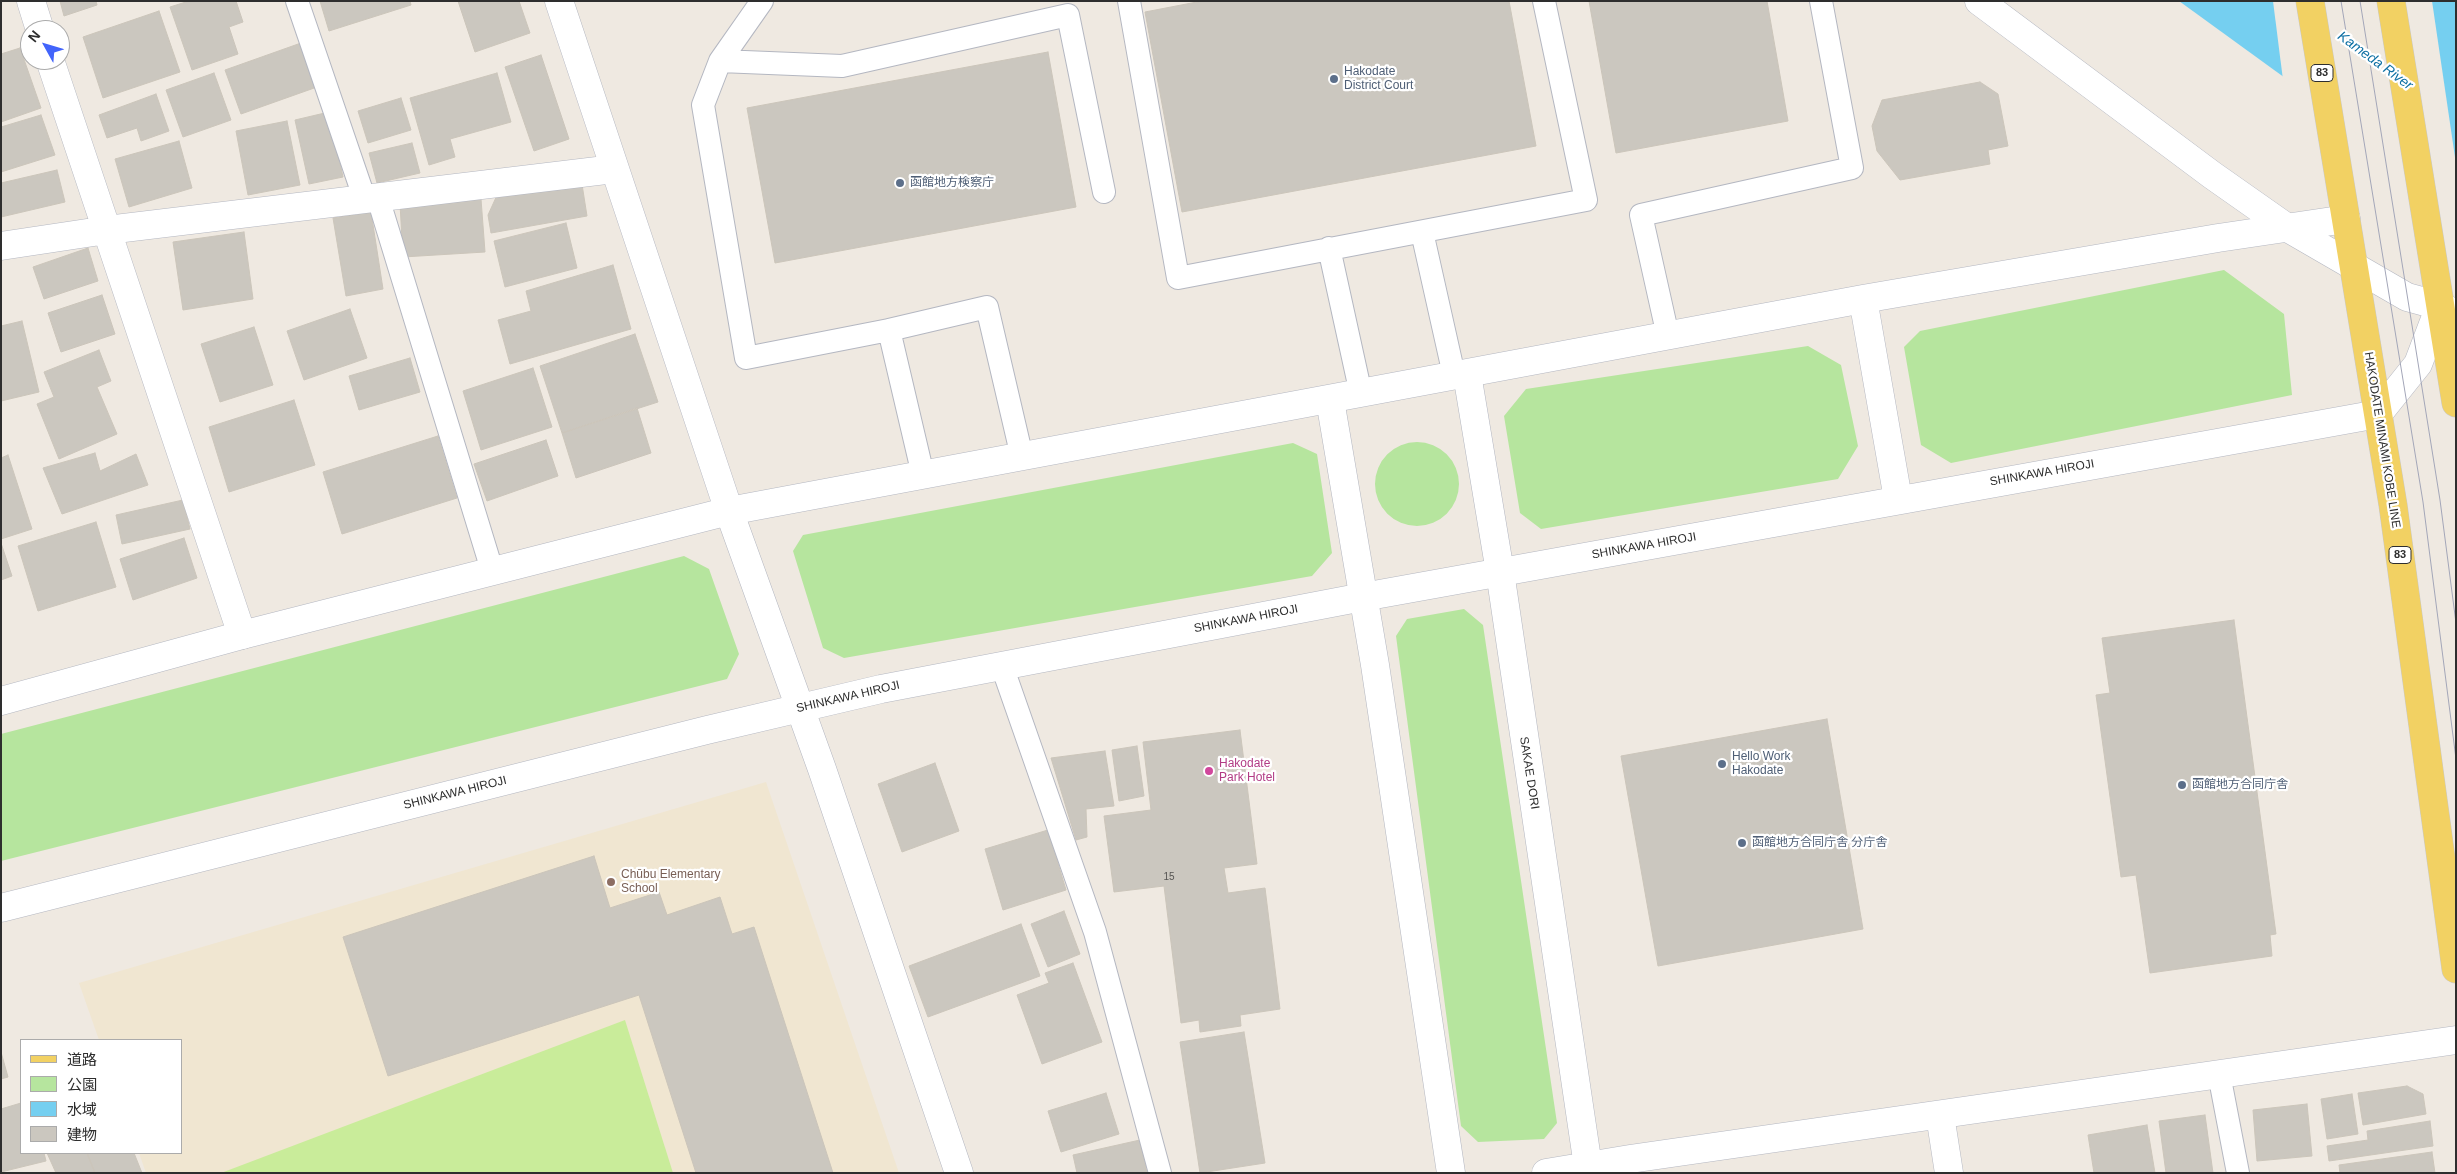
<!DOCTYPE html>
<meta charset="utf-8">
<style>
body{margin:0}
#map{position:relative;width:2457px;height:1174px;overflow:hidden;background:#efe9e1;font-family:Helvetica,"Noto Sans JP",sans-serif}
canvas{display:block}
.frame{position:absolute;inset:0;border:2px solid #2e2e2e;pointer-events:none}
.legend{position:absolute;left:20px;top:1039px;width:162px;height:115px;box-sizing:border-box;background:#fff;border:1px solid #ababab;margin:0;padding:6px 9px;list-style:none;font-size:15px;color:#2e2e2e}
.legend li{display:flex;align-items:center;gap:10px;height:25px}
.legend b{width:25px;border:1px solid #ababab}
.north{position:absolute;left:20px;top:20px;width:50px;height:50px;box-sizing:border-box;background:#fff;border:1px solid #ababab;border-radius:50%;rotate:309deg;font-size:14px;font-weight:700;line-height:20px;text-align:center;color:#2e2e2e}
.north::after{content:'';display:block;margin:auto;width:18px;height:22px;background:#4264fb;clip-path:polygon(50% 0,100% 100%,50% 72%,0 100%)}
</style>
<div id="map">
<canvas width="2457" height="1174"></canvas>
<div class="frame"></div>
<ul class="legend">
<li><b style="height:6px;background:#f2d163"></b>道路</li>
<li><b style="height:14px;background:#b6e59e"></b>公園</li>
<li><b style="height:14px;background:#75cff0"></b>水域</li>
<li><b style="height:14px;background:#cbc7bf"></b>建物</li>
</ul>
<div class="north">N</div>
</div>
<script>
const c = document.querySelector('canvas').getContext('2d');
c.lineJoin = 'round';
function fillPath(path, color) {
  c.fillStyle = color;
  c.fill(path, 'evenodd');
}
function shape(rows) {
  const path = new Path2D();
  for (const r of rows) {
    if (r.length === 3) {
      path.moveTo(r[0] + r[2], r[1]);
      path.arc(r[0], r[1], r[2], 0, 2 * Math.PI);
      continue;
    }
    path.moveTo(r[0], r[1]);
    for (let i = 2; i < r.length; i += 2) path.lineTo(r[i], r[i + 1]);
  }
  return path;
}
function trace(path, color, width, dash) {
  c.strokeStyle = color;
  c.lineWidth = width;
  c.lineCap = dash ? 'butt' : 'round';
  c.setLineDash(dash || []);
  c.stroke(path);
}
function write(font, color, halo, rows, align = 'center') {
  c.font = font + ' Helvetica,"Noto Sans JP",sans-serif';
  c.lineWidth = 4.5;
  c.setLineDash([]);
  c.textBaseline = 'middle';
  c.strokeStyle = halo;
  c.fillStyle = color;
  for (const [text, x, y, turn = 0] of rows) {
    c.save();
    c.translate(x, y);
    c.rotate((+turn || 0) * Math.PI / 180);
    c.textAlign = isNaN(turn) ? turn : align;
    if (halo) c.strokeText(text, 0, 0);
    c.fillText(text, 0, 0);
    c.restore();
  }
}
const education = shape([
 [766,782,899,1173,146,1173,139,1153,181,1153,181,1040,99,1040,79,983]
]);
const green = shape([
 [2224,270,2284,314,2292,395,1951,463,1921,445,1904,347,1920,331],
 [1808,346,1841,365,1858,446,1838,479,1541,529,1520,513,1504,416,1526,389],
 [1417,484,42],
 [1293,443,1317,454,1332,553,1312,576,844,658,823,648,793,551,803,535],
 [684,556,709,569,739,654,727,679,1,861,1,734],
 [1464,609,1483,625,1557,1123,1544,1139,1478,1142,1461,1126,1396,636,1407,619]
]);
const pitch = shape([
 [625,1020,673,1173,221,1173]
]);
const water = shape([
 [2179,1,2456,1,2456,202]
]);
const pier = shape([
 [2273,1,2432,1,2456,164,2456,204,2283,80]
]);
const building = shape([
 [60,1,96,1,97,5,64,16,60,1],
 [189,1,236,1,243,22,229,27,238,54,192,70,170,7,189,1],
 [320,1,410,1,411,5,329,31,320,1],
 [458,1,519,1,530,33,475,52,458,1],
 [1202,1,1509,1,1536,146,1182,212,1145,12,1202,1],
 [1589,1,1767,1,1788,121,1616,153,1589,1],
 [159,11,180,72,103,98,83,37,159,11],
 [301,43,317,87,241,114,225,70,301,43],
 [20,48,41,108,1,122,1,54,20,48],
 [1048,52,1076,207,775,263,747,108,1048,52],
 [541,55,569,139,534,151,505,67,541,55],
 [214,73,231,120,183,137,166,90,214,73],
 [497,73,511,122,450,139,455,157,429,165,410,98,497,73],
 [1980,82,1998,94,2008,146,1988,150,1990,164,1900,180,1877,151,1872,126,1882,100,1980,82],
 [156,94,169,131,141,141,137,128,107,138,99,115,156,94],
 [401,98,411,130,368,143,358,111,401,98],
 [329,112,343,177,309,184,295,120,329,112],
 [41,115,55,155,1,172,1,127,41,115],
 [287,121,300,185,248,195,236,131,287,121],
 [179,141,192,188,129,207,115,159,179,141],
 [412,143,420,173,377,183,369,153,412,143],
 [57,170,65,202,1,217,1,183,57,170],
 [581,178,587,216,491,233,488,215,498,193,581,178],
 [481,199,485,252,403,257,400,204,481,199],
 [371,212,383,289,346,296,333,218,371,212],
 [566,223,577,268,505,287,494,241,566,223],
 [244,232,253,299,183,310,173,242,244,232],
 [88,248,98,281,44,299,33,267,88,248],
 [613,265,631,329,510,364,498,320,531,311,526,291,613,265],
 [102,295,115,334,61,352,48,313,102,295],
 [350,309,367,358,304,380,287,331,350,309],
 [22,321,39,392,1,401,1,326,22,321],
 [254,327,273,385,220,402,201,344,254,327],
 [635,334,658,402,562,433,540,366,635,334],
 [99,350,111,381,97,387,117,434,59,459,37,404,54,397,44,372,99,350],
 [410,358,420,392,359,410,349,376,410,358],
 [533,368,552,427,481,450,463,391,533,368],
 [294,400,315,465,229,492,209,427,294,400],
 [637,408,651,453,576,478,562,433,637,408],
 [438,436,457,498,342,534,323,472,438,436],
 [546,440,558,476,487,501,474,464,546,440],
 [95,453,100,471,136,454,148,485,62,514,43,468,95,453],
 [8,455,32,529,1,539,1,458,8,455],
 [183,500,190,529,122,544,116,515,183,500],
 [96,522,116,587,38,611,18,546,96,522],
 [184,538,197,578,133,600,120,559,184,538],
 [1,543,12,576,1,580,1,543],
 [2234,620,2276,934,2270,935,2272,956,2150,973,2136,875,2121,877,2096,695,2110,693,2102,638,2234,620],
 [1827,719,1863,929,1658,966,1621,756,1827,719],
 [1240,730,1257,864,1224,868,1228,893,1265,888,1280,1009,1240,1015,1241,1026,1200,1032,1199,1020,1181,1023,1164,886,1114,892,1104,816,1151,810,1143,742,1240,730],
 [1137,746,1144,796,1119,801,1112,750,1137,746],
 [1105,751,1114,806,1086,809,1087,837,1076,840,1051,758,1105,751],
 [935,763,959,831,902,852,878,784,935,763],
 [1048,830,1066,890,1003,910,985,849,1048,830],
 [594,856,610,908,659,892,667,915,720,897,732,934,754,927,833,1173,696,1173,639,995,388,1076,343,937,594,856],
 [1064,911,1080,954,1048,967,1031,924,1064,911],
 [1021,924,1040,976,928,1017,909,966,1021,924],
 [1073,963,1102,1042,1042,1064,1017,995,1049,983,1045,973,1073,963],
 [1244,1032,1265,1163,1200,1173,1180,1042,1244,1032],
 [1,1052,8,1077,1,1079,1,1052],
 [2407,1086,2423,1094,2426,1114,2363,1125,2358,1093,2407,1086],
 [1106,1093,1119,1134,1061,1152,1048,1111,1106,1093],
 [2352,1094,2358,1134,2327,1139,2321,1099,2352,1094],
 [21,1103,21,1153,44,1153,46,1161,1,1172,1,1109,21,1103],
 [2307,1104,2312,1156,2257,1161,2253,1110,2307,1104],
 [2205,1115,2213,1173,2166,1173,2159,1121,2205,1115],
 [2430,1121,2433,1146,2329,1161,2327,1146,2368,1140,2367,1131,2430,1121],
 [2147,1125,2155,1173,2094,1173,2088,1135,2147,1125],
 [1140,1140,1147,1173,1077,1173,1073,1155,1140,1140],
 [2432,1152,2435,1173,2340,1173,2339,1165,2432,1152],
 [47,1153,87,1153,95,1173,56,1173,47,1153],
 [87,1153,134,1153,142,1173,95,1173,87,1153]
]);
const lane = shape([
 [297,1,365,200],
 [762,1,720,61,703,105,746,358,889,330],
 [1129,1,1178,278,1586,200,1544,1],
 [720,61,842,66,1068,15,1104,192],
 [378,198,492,570],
 [1422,232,1454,375],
 [1329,248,1361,394],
 [1668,336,1641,215,1852,168,1821,1],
 [923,475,889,330,987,307,1022,457],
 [1002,666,1095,932,1160,1173],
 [2219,1074,2238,1173]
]);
const street = shape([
 [31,1,40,30],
 [559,1,729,511,822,769,959,1173],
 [1979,1,2212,175,2286,227,2407,297,2440,306,2456,314],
 [50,60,242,635],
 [1,246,107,230,614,169],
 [1467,374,1500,572,1589,1173],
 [1330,400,1375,665,1451,1173],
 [1940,1115,1949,1173],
 [1546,1173,1630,1159,2456,1040]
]);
const secondary = shape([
 [1863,299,1898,499],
 [1,701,242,635,729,511,1863,299,2218,238,2346,219],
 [1,908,707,730,881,689,1363,597,2378,414,2418,364,2440,306]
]);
const primary = shape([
 [2310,1,2393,505,2456,969],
 [2391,1,2456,403]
]);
const tram = shape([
 [2341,1,2423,502,2456,759],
 [2360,1,2440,500,2456,623]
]);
const markers = [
 [1334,79,5,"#5c6f8a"],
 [900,183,5,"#5c6f8a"],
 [1722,764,5,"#5c6f8a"],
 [1209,771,5,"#d1479c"],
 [2182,785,5,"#5c6f8a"],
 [1742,843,5,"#5c6f8a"],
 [611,882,5,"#8d6e63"]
];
const numberNames = [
 ["15",1169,877]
];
const shields = [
 [2322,73,22],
 [2400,555,22]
];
const shieldNames = [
 ["83",2322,73],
 ["83",2400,555]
];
const serviceNames = [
 ["Hakodate",1344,72],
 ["District Court",1344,86],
 ["函館地方検察庁",910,183],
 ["Hello Work",1732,757],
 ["Hakodate",1732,771],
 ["函館地方合同庁舎",2192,785],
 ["函館地方合同庁舎 分庁舎",1752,843]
];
const streetNames = [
 ["HAKODATE MINAMI KOBE LINE",2382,440,81],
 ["SHINKAWA HIROJI",2042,473,-10],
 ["SHINKAWA HIROJI",1644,546,-10],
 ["SHINKAWA HIROJI",1246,619,-11],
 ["SHINKAWA HIROJI",848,697,-13],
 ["SAKAE DORI",1529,773,81],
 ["SHINKAWA HIROJI",455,793,-14]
];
const hotelNames = [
 ["Hakodate",1219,764],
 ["Park Hotel",1219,778]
];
const educationNames = [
 ["Chūbu Elementary",621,875],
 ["School",621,889]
];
const waterNames = [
 ["Kameda River",2375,61,36]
];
fillPath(education, '#f0e6d1');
fillPath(green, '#b6e59e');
fillPath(pitch, '#c9ec9a');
fillPath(water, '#75cff0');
fillPath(pier, '#efe9e1');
fillPath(building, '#cbc7bf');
trace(building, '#cbc5ba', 1);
trace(lane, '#b4b7c1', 24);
trace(street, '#b4b7c1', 29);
trace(secondary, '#b4b7c1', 29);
trace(primary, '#c9c9c9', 29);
trace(lane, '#fff', 22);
trace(street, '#fff', 28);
trace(secondary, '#fff', 28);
trace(primary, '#f2d163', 28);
trace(tram, '#a3a6b8', 1);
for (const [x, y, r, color] of markers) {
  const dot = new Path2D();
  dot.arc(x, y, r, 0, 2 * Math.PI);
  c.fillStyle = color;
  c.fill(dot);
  trace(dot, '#fff', 2);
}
write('10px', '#555452', null, numberNames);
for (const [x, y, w] of shields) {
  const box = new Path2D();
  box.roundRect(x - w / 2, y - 8.5, w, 17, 4);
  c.fillStyle = '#fff';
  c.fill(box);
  trace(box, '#2e2e2e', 1);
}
write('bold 11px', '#2e2e2e', null, shieldNames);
write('12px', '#4e5e75', '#fff', serviceNames, 'left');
write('12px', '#2e2e2e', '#fff', streetNames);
write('12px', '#b23c85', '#fff', hotelNames, 'left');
write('12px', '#785e54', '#fff', educationNames, 'left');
write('italic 14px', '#0d6fa3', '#fff', waterNames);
</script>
